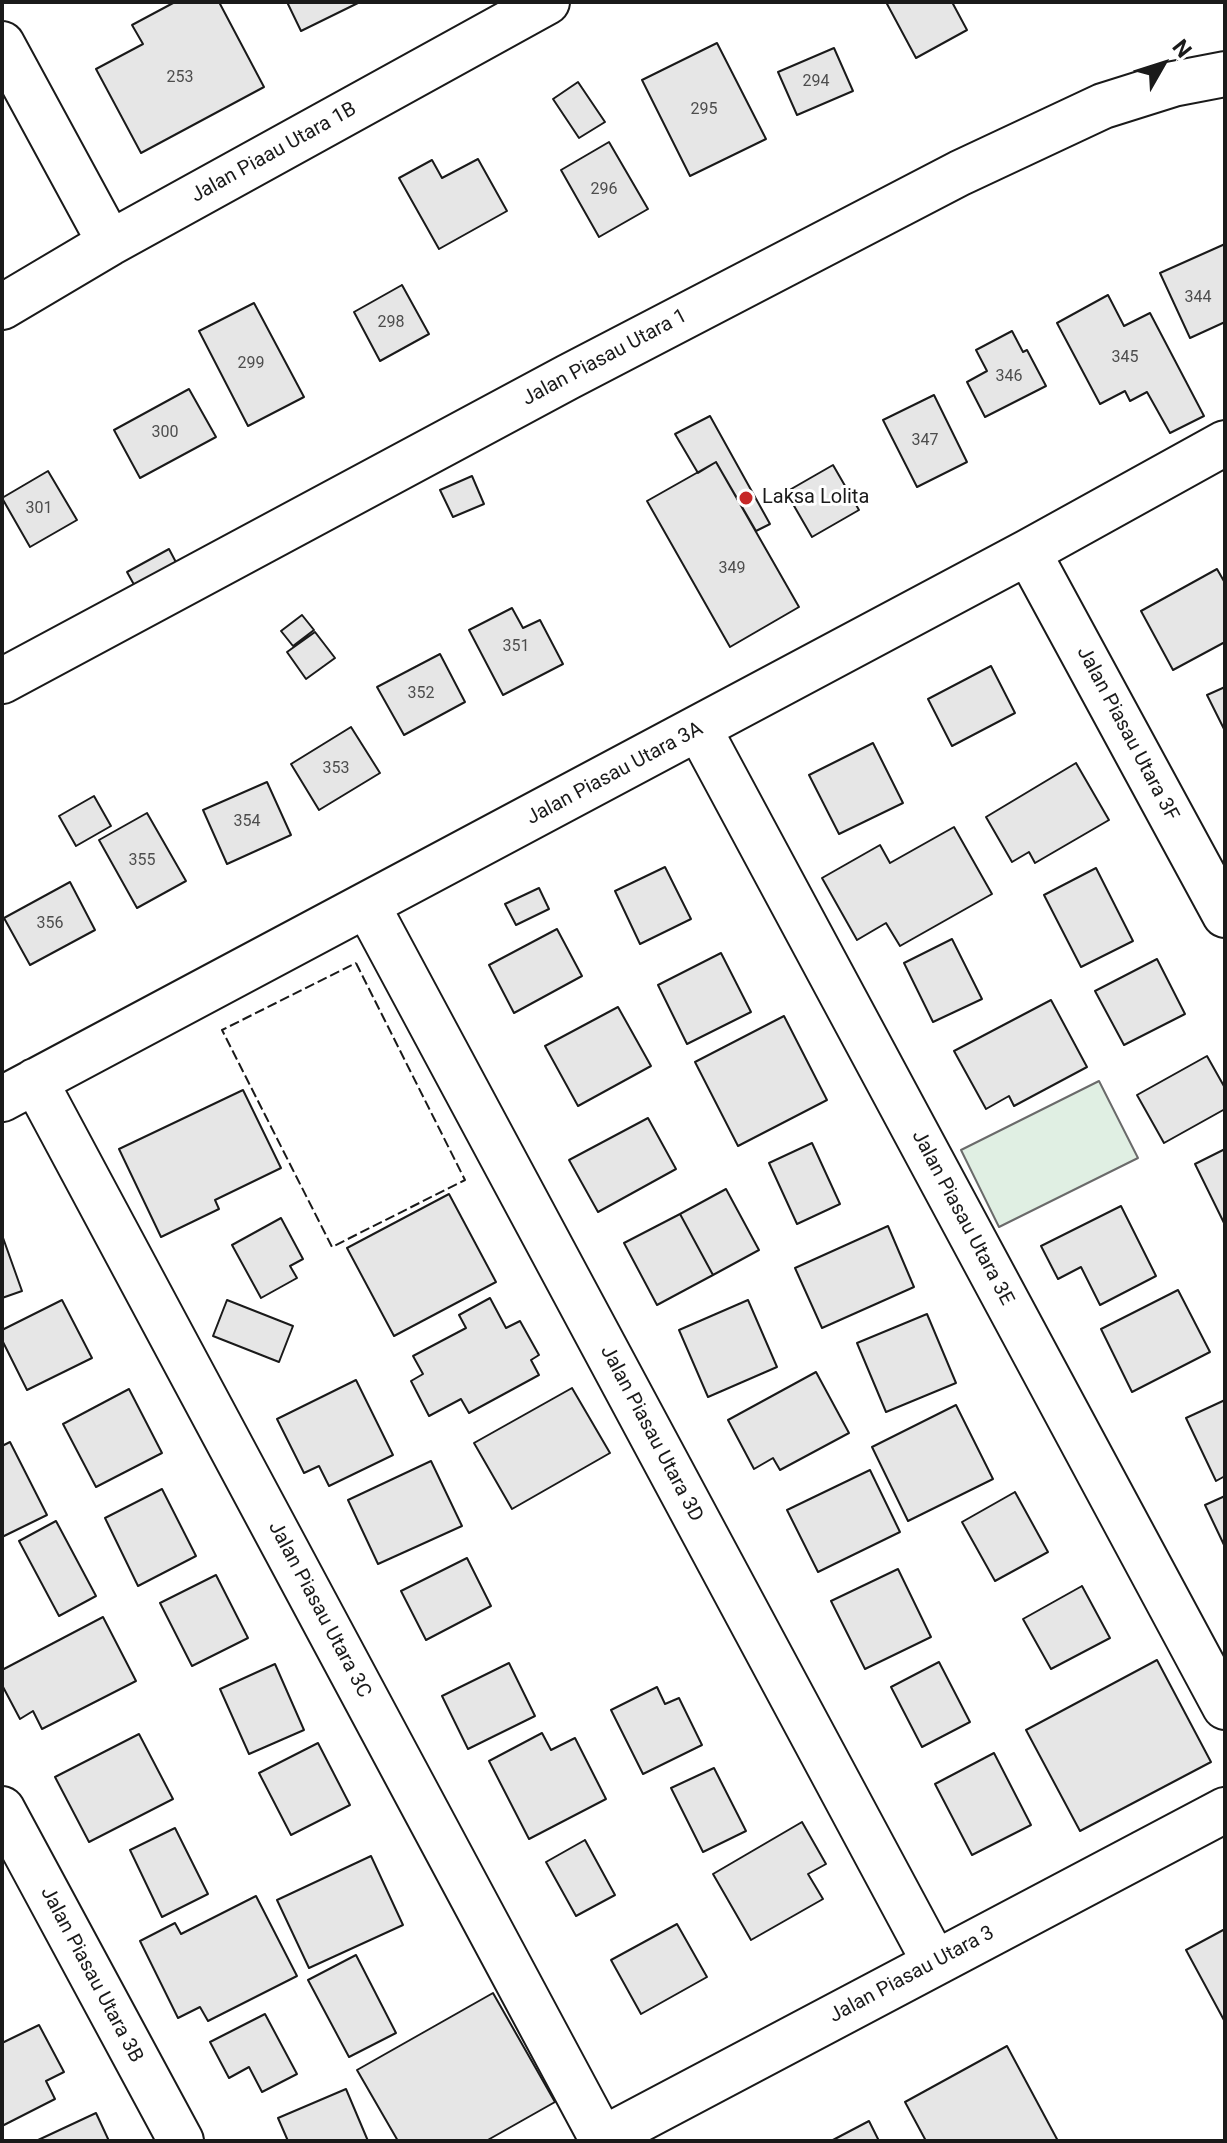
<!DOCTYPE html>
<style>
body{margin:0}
#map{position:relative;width:1227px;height:2143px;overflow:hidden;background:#fff;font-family:Roboto,sans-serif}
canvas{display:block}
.frame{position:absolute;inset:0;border:4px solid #1a1a1a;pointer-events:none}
.north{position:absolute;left:1123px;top:24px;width:80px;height:80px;-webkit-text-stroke:6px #fff;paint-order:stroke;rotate:51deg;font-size:22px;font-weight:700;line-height:32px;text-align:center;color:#1a1a1a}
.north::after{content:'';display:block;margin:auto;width:28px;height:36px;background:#1a1a1a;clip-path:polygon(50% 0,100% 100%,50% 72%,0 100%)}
</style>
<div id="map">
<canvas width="1227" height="2143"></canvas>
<div class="frame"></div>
<div class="north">N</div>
</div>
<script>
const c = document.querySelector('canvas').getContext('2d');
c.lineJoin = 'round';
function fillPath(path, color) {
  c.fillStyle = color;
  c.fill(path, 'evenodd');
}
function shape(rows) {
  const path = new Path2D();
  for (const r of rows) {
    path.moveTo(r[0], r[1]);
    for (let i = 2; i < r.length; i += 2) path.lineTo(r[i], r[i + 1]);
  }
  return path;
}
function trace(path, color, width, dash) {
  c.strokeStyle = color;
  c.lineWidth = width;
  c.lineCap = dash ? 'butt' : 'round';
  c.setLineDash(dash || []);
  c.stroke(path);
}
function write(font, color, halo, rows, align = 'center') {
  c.font = font + ' Roboto,sans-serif';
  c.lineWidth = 6;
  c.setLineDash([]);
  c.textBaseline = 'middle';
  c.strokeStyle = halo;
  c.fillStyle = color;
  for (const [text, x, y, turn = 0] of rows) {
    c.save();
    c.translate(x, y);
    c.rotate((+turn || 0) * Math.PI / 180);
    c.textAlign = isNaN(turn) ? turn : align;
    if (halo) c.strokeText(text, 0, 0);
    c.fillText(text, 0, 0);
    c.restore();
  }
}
const green = shape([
 [1099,1081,1138,1158,999,1227,961,1150,1099,1081]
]);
const building = shape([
 [175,2,219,2,264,87,141,153,96,69,143,44,132,25,175,2],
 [287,2,360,2,301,31,287,2],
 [886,2,952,2,967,30,916,58,886,2],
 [717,43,766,139,690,176,642,80,717,43],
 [834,48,853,91,797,115,778,72,834,48],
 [578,82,605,122,579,138,553,99,578,82],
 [609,142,648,209,599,237,561,170,609,142],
 [478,159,507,211,439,249,399,178,432,160,442,178,478,159],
 [1225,244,1225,322,1190,338,1160,273,1225,244],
 [402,285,429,334,380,361,354,312,402,285],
 [1108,295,1124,326,1150,313,1204,416,1170,433,1147,392,1130,401,1125,391,1100,404,1057,323,1108,295],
 [254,303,304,397,248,426,199,331,254,303],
 [1012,331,1023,352,1027,350,1046,386,985,417,967,382,987,371,976,350,1012,331],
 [189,389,216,437,140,478,114,430,189,389],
 [934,395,967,462,917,487,883,420,934,395],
 [710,416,770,524,756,531,716,462,698,473,675,434,710,416],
 [716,462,799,607,730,647,647,501,716,462],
 [833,465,859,510,812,537,786,492,833,465],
 [48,471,77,520,30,547,2,498,48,471],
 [472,476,484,504,453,517,440,490,472,476],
 [169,549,179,568,137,590,127,572,169,549],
 [1217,569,1225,583,1225,642,1173,670,1141,611,1217,569],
 [512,608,523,628,540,620,563,664,503,695,469,630,512,608],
 [302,615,314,630,293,646,281,631,302,615],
 [315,632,335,658,306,679,287,652,315,632],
 [440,654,465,702,404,735,377,687,440,654],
 [991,666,1015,713,952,746,928,699,991,666],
 [1225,687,1225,731,1207,695,1225,687],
 [351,727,380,773,319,810,291,764,351,727],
 [873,743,903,803,839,834,809,775,873,743],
 [1076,763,1109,820,1035,863,1029,852,1012,862,986,817,1076,763],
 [267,782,291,835,227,864,203,810,267,782],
 [94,796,111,826,76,846,59,816,94,796],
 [147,813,186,881,137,908,99,840,147,813],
 [954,827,992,894,900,946,886,923,857,940,822,878,880,845,890,863,954,827],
 [665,867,691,919,640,944,615,891,665,867],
 [1096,868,1133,941,1081,967,1044,895,1096,868],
 [70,882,95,930,30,965,4,918,70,882],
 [539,888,549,909,516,925,505,904,539,888],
 [557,929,582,976,514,1013,489,965,557,929],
 [952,939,982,999,933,1022,904,963,952,939],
 [721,953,751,1012,687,1044,658,985,721,953],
 [1157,959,1185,1014,1124,1045,1095,991,1157,959],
 [1051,1000,1087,1067,1014,1106,1009,1096,986,1109,954,1051,1051,1000],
 [618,1007,651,1066,578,1106,545,1046,618,1007],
 [784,1016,827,1100,738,1146,695,1062,784,1016],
 [1207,1056,1225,1088,1225,1109,1164,1143,1137,1095,1207,1056],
 [243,1090,281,1168,215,1200,219,1209,161,1237,119,1149,243,1090],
 [648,1118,676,1169,598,1212,569,1160,648,1118],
 [812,1143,840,1204,797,1224,769,1163,812,1143],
 [1225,1149,1225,1225,1195,1164,1225,1149],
 [726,1189,759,1250,713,1275,680,1214,726,1189],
 [449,1194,496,1282,394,1336,347,1248,449,1194],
 [1121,1206,1156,1276,1100,1305,1081,1267,1058,1279,1041,1246,1121,1206],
 [680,1214,713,1275,657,1305,624,1243,680,1214],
 [281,1218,303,1259,290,1266,297,1278,261,1298,232,1245,281,1218],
 [888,1226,914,1287,822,1328,795,1268,888,1226],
 [2,1235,22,1291,2,1298,2,1235],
 [1178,1290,1210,1352,1132,1392,1101,1329,1178,1290],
 [490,1298,506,1328,520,1321,539,1355,531,1360,539,1375,469,1413,461,1399,429,1416,411,1381,423,1374,413,1356,466,1328,459,1315,490,1298],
 [62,1300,92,1358,27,1390,2,1340,2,1330,62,1300],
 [227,1300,293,1326,279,1362,213,1336,227,1300],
 [748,1300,777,1367,708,1397,679,1330,748,1300],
 [927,1314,956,1383,886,1412,857,1343,927,1314],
 [816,1372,849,1433,780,1470,773,1458,754,1469,728,1420,816,1372],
 [356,1380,393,1455,329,1486,319,1466,304,1473,277,1419,356,1380],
 [572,1388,610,1453,512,1509,474,1443,572,1388],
 [129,1389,162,1453,96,1487,63,1424,129,1389],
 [1225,1400,1225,1476,1216,1481,1186,1418,1225,1400],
 [956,1405,993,1479,908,1521,872,1447,956,1405],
 [10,1442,47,1515,2,1537,2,1446,10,1442],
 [431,1461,462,1526,378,1564,348,1500,431,1461],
 [870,1470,900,1532,818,1572,787,1510,870,1470],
 [162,1489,196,1556,138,1586,105,1518,162,1489],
 [1015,1492,1048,1552,995,1581,962,1522,1015,1492],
 [1225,1496,1225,1547,1205,1505,1225,1496],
 [56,1521,96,1596,59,1616,19,1541,56,1521],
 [467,1558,491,1606,426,1640,401,1591,467,1558],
 [898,1569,931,1637,865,1669,831,1601,898,1569],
 [216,1575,248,1638,192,1666,160,1603,216,1575],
 [1082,1586,1110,1638,1051,1669,1023,1619,1082,1586],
 [103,1617,136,1681,42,1729,33,1711,20,1719,2,1685,2,1670,103,1617],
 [1157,1660,1211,1762,1080,1831,1026,1730,1157,1660],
 [939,1662,970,1722,922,1747,891,1687,939,1662],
 [509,1663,535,1716,468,1749,442,1696,509,1663],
 [275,1664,304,1730,249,1754,220,1689,275,1664],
 [657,1687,665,1704,679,1698,702,1745,643,1774,611,1710,657,1687],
 [542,1733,551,1750,575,1738,606,1799,529,1839,489,1761,542,1733],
 [139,1734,173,1799,89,1842,55,1777,139,1734],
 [318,1743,350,1805,291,1835,259,1773,318,1743],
 [994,1753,1031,1825,972,1855,935,1784,994,1753],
 [714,1768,746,1831,703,1852,671,1788,714,1768],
 [802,1822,826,1864,808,1874,823,1899,751,1940,713,1874,802,1822],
 [175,1828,208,1894,162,1917,130,1850,175,1828],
 [585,1840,615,1895,576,1916,546,1862,585,1840],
 [371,1856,403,1925,309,1968,277,1900,371,1856],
 [256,1896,297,1976,208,2021,200,2007,178,2018,140,1941,175,1923,181,1934,256,1896],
 [677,1924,707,1977,641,2014,611,1960,677,1924],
 [1225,1929,1225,2022,1186,1950,1225,1929],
 [356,1955,396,2033,349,2057,308,1980,356,1955],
 [493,1993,555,2102,486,2141,398,2141,357,2070,493,1993],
 [265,2014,297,2074,262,2092,249,2067,229,2078,210,2042,265,2014],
 [39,2025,64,2072,46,2081,55,2099,2,2126,2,2043,39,2025],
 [1007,2046,1058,2141,926,2141,905,2102,1007,2046],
 [346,2089,368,2141,288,2141,278,2118,346,2089],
 [96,2113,109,2141,36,2141,96,2113],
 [869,2121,879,2141,831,2141,869,2121]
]);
const minor = shape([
 [2,44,110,243],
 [2,307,110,243,547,2],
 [1028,552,1225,915],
 [2,681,568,377,960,173,1103,106,1173,84,1225,74],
 [699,729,1225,1707],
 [367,905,935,1963],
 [35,1081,602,2139],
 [2,1099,1028,552,1225,443],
 [2,1809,181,2141],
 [599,2141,1225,1810]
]);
const fence = shape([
 [356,963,465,1180,332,1247,222,1030,356,963]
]);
const markers = [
 [746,498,8,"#c62828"]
];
const numberNames = [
 ["253",180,78],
 ["294",816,82],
 ["295",704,110],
 ["296",604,190],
 ["344",1198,298],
 ["298",391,323],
 ["345",1125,358],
 ["299",251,364],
 ["346",1009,377],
 ["300",165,433],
 ["347",925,441],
 ["301",39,509],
 ["349",732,569],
 ["351",516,647],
 ["352",421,694],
 ["353",336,769],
 ["354",247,822],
 ["355",142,861],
 ["356",50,924]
];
const streetNames = [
 ["Jalan Piaau Utara 1B",274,153,-29],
 ["Jalan Piasau Utara 1",605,358,-28],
 ["Jalan Piasau Utara 3F",1127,734,62],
 ["Jalan Piasau Utara 3A",615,774,-28],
 ["Jalan Piasau Utara 3E",962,1218,62],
 ["Jalan Piasau Utara 3D",651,1434,62],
 ["Jalan Piasau Utara 3C",319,1610,62],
 ["Jalan Piasau Utara 3B",91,1975,62],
 ["Jalan Piasau Utara 3",912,1975,-28]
];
const poiNames = [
 ["Laksa Lolita",762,498]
];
fillPath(green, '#e0efe3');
trace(green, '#6a6a6a', 2);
fillPath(building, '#e6e6e6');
trace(building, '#1a1a1a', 2);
trace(minor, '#1a1a1a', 48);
trace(minor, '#fff', 44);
trace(fence, '#1a1a1a', 2, [10, 4]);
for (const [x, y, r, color] of markers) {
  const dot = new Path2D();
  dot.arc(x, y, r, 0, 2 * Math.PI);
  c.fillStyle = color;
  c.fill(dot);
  trace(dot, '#fff', 3);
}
write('16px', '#4d4d4d', null, numberNames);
write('20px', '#1a1a1a', '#fff', streetNames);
write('20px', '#1a1a1a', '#fff', poiNames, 'left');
</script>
